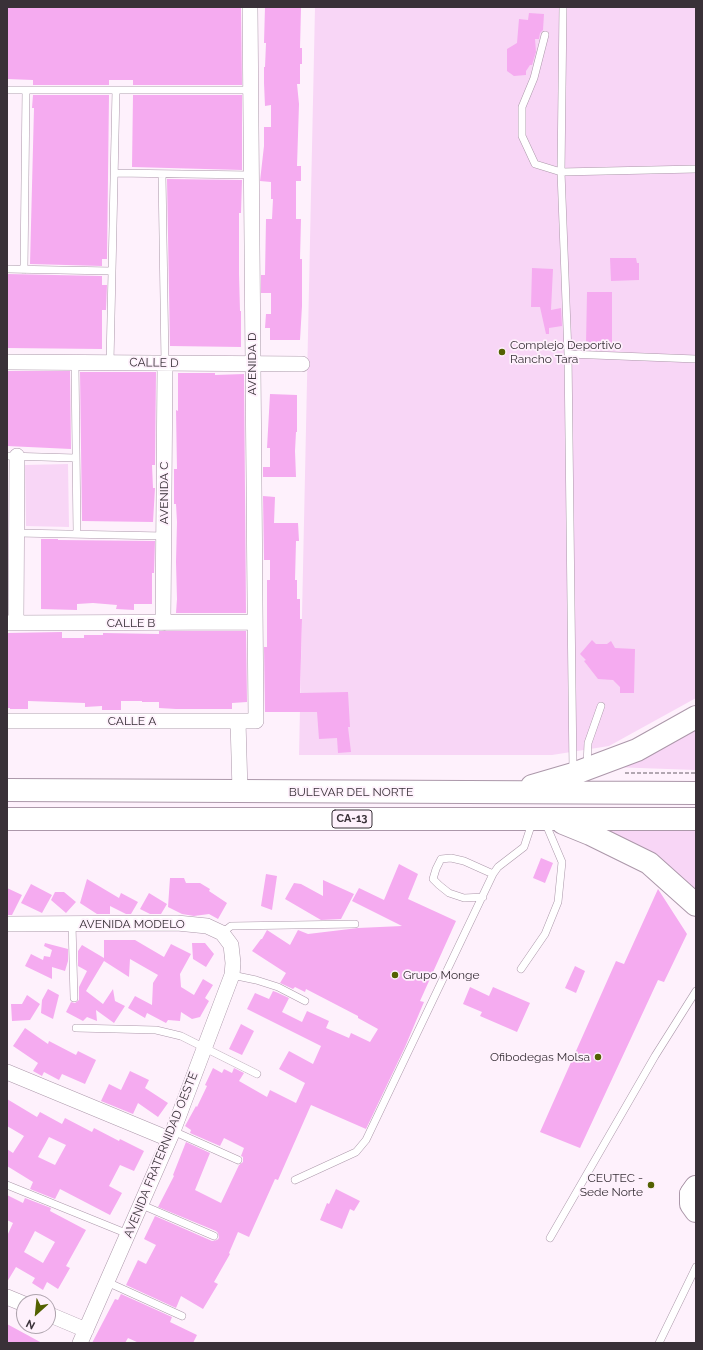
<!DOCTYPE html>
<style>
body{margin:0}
#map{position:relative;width:703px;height:1350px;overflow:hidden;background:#fef1fc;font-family:Raleway,sans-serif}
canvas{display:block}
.frame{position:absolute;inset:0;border:8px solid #393138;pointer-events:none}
.north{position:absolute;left:16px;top:1294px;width:40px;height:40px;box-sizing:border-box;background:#fef1fc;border:1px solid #afa4ae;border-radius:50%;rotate:207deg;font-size:11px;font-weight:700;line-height:16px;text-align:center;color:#393138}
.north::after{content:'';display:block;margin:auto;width:14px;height:18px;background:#536101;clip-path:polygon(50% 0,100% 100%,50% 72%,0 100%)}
</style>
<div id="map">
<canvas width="703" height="1350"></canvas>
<div class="frame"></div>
<div class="north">N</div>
</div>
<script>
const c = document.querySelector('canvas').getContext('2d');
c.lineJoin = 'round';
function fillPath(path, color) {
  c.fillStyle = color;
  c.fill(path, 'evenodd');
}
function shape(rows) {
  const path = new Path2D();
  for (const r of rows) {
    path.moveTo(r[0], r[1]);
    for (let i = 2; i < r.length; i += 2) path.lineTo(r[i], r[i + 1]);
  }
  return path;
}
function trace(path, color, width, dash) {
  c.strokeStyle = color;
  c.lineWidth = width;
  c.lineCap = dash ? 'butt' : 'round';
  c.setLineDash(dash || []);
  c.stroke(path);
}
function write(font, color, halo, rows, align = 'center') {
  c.font = font + ' Raleway,sans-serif';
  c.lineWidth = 3.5;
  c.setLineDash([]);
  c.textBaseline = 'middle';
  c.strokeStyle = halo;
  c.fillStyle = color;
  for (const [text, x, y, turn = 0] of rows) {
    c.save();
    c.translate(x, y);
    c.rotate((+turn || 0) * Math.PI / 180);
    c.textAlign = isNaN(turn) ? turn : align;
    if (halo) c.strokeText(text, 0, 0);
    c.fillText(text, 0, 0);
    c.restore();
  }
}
const green = shape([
 [315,7,696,7,696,698,609,746,552,755,299,755],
 [68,464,69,527,26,526,25,465],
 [696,724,696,770,611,767],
 [585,827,696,827,696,900]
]);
const building = shape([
 [7,7,241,8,242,85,133,85,133,80,109,80,109,85,33,85,33,80,7,79],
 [265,7,301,8,300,48,302,48,302,64,300,64,300,84,297,84,299,104,297,166,301,166,301,181,296,181,296,219,301,219,300,259,302,259,302,306,300,340,270,340,270,328,265,328,266,314,271,314,271,293,261,293,261,275,265,275,266,219,272,219,273,199,271,199,271,182,260,181,264,146,264,127,271,127,271,105,265,106,264,83,264,67,265,67,266,43,264,43],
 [529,13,544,14,543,30,540,33,539,39,535,39,536,52,532,65,530,65,526,71,526,75,514,76,507,71,507,49,517,43,519,19,528,20],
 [33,95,109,95,107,259,102,259,102,266,30,264,34,108,32,108],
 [133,95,242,95,242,170,132,167],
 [167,179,242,180,241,213,239,213,239,274,240,311,241,311,241,347,170,346],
 [610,258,636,258,637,263,639,263,639,280,611,281],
 [532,268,553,269,551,310,561,308,562,326,549,328,549,334,546,334,540,307,531,307],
 [7,274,102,276,102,285,107,285,106,310,102,310,102,349,7,348],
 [587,292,612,292,612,346,586,345],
 [7,371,70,371,71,449,7,446],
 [80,372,156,372,155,465,152,465,153,488,155,488,153,522,82,521],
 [178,373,215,373,215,375,244,374,246,613,176,613,177,599,176,562,177,522,176,504,174,504,174,469,177,469,176,410,178,411],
 [270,394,297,395,297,432,296,432,295,451,296,477,263,477,263,467,270,467,270,448,267,448],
 [263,496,275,497,274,523,298,523,299,541,296,541,295,580,297,580,297,599,300,599,300,619,302,619,300,693,348,692,350,727,348,727,351,752,338,753,337,738,319,739,317,712,265,712,264,647,267,647,267,580,270,580,270,560,264,560],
 [41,539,58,539,58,540,155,541,154,573,152,573,152,604,134,604,134,610,116,609,117,605,93,603,77,604,77,610,41,609],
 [159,631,246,631,247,702,232,703,232,709,176,709,159,708,159,702,142,702,142,701,121,701,121,710,102,710,102,706,85,707,85,703,28,701,28,709,10,709,10,708,7,708,8,633,62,632,62,638,84,638,84,635,103,635,103,633,159,634],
 [592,640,596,644,607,644,611,641,615,648,635,649,634,693,620,693,620,687,613,680,598,679,584,661,586,660,580,654],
 [541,858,553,863,545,883,533,878],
 [399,864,418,874,408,899,456,921,420,1001,424,1002,405,1047,366,1129,311,1105,278,1180,275,1179,249,1237,238,1232,229,1253,230,1254,214,1282,218,1284,203,1309,181,1296,176,1308,126,1285,138,1260,146,1264,156,1245,144,1239,155,1216,212,1241,217,1240,219,1238,218,1233,216,1231,158,1207,174,1176,173,1175,186,1142,210,1153,195,1190,221,1203,239,1165,243,1162,243,1157,241,1156,244,1148,224,1138,220,1146,190,1133,191,1130,185,1126,196,1106,197,1107,207,1086,205,1085,213,1068,222,1073,224,1069,232,1073,234,1068,244,1073,239,1081,267,1097,270,1090,296,1103,305,1083,279,1069,289,1051,313,1064,321,1046,247,1009,255,993,269,999,273,991,276,992,289,998,282,1012,302,1022,307,1011,329,1021,326,1028,349,1038,351,1033,370,1042,378,1029,358,1018,358,1016,306,989,305,992,295,987,293,989,280,983,286,973,252,951,261,939,262,939,267,930,290,945,298,930,308,934,358,928,402,926,352,901,359,888,384,900],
 [266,874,277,876,272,910,261,906],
 [170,878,184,878,186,883,200,883,210,889,209,891,227,903,218,919,209,914,194,916,182,914,168,907],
 [87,879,119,898,121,893,138,902,131,914,126,914,110,906,110,914,97,914,80,903],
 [323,880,354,894,341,919,321,920,285,899,294,883,301,884,323,896],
 [31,884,52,895,42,913,21,903],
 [7,888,22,895,12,915,7,915],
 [658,889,687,934,664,982,658,980,580,1148,540,1132,616,961,624,964],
 [55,892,64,892,76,902,66,913,51,900],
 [149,893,167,904,161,914,150,914,140,909],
 [104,940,135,940,164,957,171,944,191,954,180,974,181,987,194,995,203,979,213,985,205,998,209,1001,200,1017,192,1019,181,1012,180,1021,168,1020,166,1023,147,1013,145,1018,128,1008,135,996,152,1005,153,983,158,975,130,959,129,977,104,961,86,991,103,1004,113,989,115,1001,125,1006,114,1023,96,1010,97,1021,87,1017,83,1021,66,1012,71,1002,75,1003,79,1000,79,987,87,971,78,966,78,951,82,945,104,958],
 [45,943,68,949,68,961,65,971,52,967,52,979,25,966,31,954,43,960,44,956,50,957,52,950,44,946],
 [192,943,205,943,214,954,206,967,193,959],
 [575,966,585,971,576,993,565,988],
 [470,987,489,996,493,987,530,1003,517,1032,480,1016,482,1012,463,1004],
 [48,989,59,995,53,1019,41,1013,42,1000],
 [27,995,40,1004,30,1020,12,1021,11,1004,22,1004],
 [241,1024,254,1031,242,1055,229,1049],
 [25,1028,48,1044,49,1041,76,1055,78,1051,96,1060,85,1084,62,1074,59,1080,44,1072,42,1076,33,1071,38,1063,13,1046],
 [130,1071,149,1080,145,1088,168,1103,158,1117,138,1103,133,1114,101,1101,109,1084,121,1090],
 [7,1099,37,1117,40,1112,62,1124,65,1118,92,1132,94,1128,119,1141,120,1139,144,1151,134,1171,120,1165,109,1186,122,1193,110,1215,60,1189,55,1199,30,1189,33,1182,7,1166,7,1149,13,1153,24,1136,7,1126],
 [49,1137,66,1145,55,1165,38,1157],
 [336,1189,360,1201,354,1211,350,1209,342,1229,320,1220,327,1203,329,1204],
 [7,1195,23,1203,25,1198,51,1208,50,1211,86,1230,66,1266,70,1268,58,1289,47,1282,43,1290,32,1283,35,1278,16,1267,7,1282,7,1236,13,1223,7,1220],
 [35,1231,55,1242,43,1263,24,1252],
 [121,1294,172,1317,170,1322,197,1335,193,1343,139,1343,128,1338,125,1343,92,1343,115,1299,118,1300],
 [7,1324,42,1343,7,1343]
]);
const path = shape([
 [625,773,696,773]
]);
const service = shape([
 [563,7,561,172,568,354,573,771],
 [545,35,534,78,522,107,522,136,535,164,561,172,696,169],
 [7,90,251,90],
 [115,173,251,175],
 [162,174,165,363],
 [7,269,112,271],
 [24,270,26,90],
 [568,354,696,359],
 [110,362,116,90],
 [75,363,77,534],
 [7,456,76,458],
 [17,533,164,536],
 [587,766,588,743,601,706],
 [483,897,464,898,449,893,439,885,433,879,436,869,441,859,451,858,464,861,493,874],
 [72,924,74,998],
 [222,933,231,926,355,924],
 [521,969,545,934,558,902,562,862,545,822],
 [232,975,256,980,278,987,305,1001],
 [76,1028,156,1030,181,1036,257,1074],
 [173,1131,238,1160],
 [295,1180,356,1152,366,1140,493,874,498,867,524,847,532,823],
 [7,1185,128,1234],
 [142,1205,214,1236],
 [550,1238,655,1056,696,991],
 [107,1282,182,1316],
 [659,1343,696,1267]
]);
const minor = shape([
 [7,362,302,364],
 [7,623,254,622],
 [16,623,17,456],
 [163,623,165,363],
 [7,721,256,721,250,7],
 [238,721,240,791],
 [7,924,177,923,207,926,222,933,231,945,233,963,232,975,173,1131,80,1343],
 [7,1072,169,1139],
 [7,1297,24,1304],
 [48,1314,86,1330]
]);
const primary = shape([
 [696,1187,691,1194,691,1204,696,1211]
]);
const trunk = shape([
 [532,786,573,774,637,750,696,717],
 [7,790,696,793],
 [7,819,696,819],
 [563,823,590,834,649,863,696,905],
 [691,1194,696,1187]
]);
const markers = [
 [502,352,4,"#536101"],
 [395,975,4,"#536101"],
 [598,1057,4,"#536101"],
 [651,1185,4,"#536101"]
];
const shields = [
 [352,819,40]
];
const shieldNames = [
 ["CA-13",352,819]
];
const poiNames = [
 ["Complejo Deportivo",510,345],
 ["Rancho Tara",510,359],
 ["Grupo Monge",403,975],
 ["Ofibodegas Molsa",590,1057,"right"],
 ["CEUTEC -",643,1178,"right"],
 ["Sede Norte",643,1192,"right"]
];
const streetNames = [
 ["CALLE D",154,363,1],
 ["AVENIDA D",252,364,-90],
 ["AVENIDA C",164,493,-90],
 ["CALLE B",131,623],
 ["CALLE A",132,721],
 ["BULEVAR DEL NORTE",351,792],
 ["AVENIDA MODELO",132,924],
 ["AVENIDA FRATERNIDAD OESTE",161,1155,-68]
];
fillPath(green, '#f8d6f6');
fillPath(building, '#f5abf0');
trace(service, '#ac98aa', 8);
trace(minor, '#ac98aa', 16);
trace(primary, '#ac98aa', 24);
trace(trunk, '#ac98aa', 24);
trace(path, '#b2a7b1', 2, [4, 2]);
trace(service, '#fff', 7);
trace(minor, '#fff', 15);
trace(primary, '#fff', 22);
trace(trunk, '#fff', 22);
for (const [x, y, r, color] of markers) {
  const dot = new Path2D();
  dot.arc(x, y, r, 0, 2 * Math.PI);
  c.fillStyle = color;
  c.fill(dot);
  trace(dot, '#fef1fc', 1.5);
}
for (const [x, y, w] of shields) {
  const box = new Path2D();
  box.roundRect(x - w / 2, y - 9, w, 18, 3);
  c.fillStyle = '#fef1fc';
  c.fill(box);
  trace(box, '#393138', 1);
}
write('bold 11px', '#393138', null, shieldNames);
write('12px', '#393138', '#fef1fc', poiNames, 'left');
write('12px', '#393138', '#fef1fc', streetNames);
</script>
